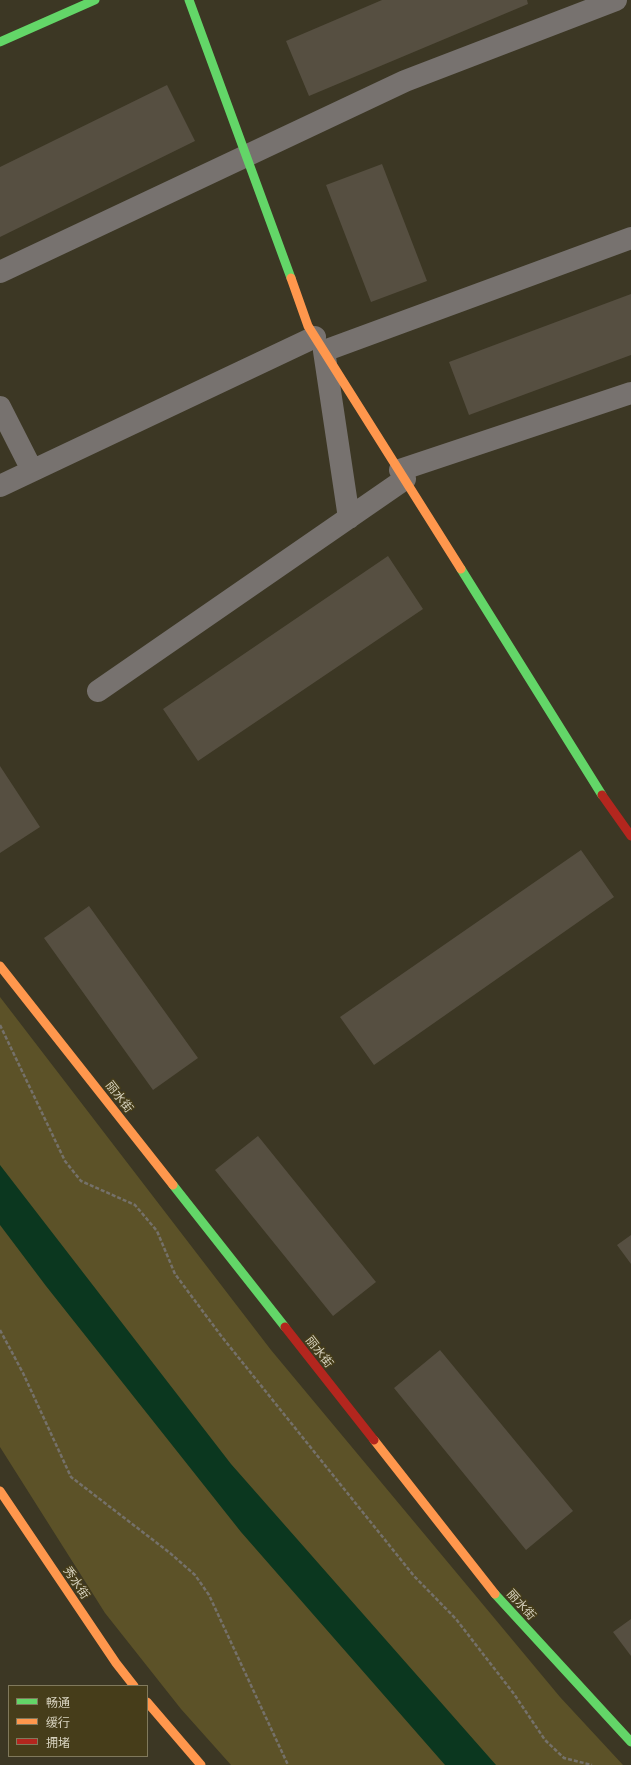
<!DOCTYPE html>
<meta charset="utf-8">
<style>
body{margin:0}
#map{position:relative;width:631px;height:1765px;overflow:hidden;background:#3c3724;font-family:Figtree,"Noto Sans SC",sans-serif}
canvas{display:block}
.legend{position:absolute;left:8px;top:1685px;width:140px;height:72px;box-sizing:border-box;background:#463d1a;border:1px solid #80795c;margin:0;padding:5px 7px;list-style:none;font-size:12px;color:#d7d2bf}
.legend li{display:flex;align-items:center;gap:8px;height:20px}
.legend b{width:20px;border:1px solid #80795c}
</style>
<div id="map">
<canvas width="631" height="1765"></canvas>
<ul class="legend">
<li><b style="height:5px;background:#63d668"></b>畅通</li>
<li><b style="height:5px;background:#ff974d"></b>缓行</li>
<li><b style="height:5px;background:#b3261e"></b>拥堵</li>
</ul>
</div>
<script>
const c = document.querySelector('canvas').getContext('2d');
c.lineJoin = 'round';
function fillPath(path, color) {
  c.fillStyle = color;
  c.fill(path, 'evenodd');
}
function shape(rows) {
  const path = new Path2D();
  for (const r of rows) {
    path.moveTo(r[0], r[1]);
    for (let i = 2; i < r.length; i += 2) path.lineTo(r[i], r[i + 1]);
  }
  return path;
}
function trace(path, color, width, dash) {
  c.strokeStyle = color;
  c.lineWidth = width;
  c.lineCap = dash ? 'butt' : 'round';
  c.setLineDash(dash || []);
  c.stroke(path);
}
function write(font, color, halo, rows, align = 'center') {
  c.font = font + ' Figtree,"Noto Sans SC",sans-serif';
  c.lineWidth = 3;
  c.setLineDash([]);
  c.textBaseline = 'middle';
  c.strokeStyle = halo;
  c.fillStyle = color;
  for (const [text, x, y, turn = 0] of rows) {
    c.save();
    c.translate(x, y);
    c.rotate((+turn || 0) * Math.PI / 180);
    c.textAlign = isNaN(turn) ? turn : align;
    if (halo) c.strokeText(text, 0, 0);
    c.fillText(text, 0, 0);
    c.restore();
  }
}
const green = shape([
 [0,997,271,1350,560,1697,623,1765,231,1765,181,1709,105,1613,0,1447]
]);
const water = shape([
 [0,1165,231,1464,496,1765,445,1765,241,1532,46,1286,0,1225]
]);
const building = shape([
 [382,0,527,0,528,4,309,96,286,41],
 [167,85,195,141,0,237,0,167],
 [382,164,427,281,371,302,326,185],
 [631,294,631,355,469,415,449,362],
 [388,556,423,609,198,761,163,709],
 [0,766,40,827,0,853],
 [581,850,614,897,374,1065,340,1017],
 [89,906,198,1058,153,1090,44,938],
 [258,1136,376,1282,333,1316,215,1170],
 [631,1235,631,1264,617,1245],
 [440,1350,573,1511,526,1550,394,1388],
 [631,1619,631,1656,613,1632]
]);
const path = shape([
 [0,1025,65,1161,81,1181,135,1205,157,1231,175,1274,222,1337,414,1576,456,1619,514,1694,545,1740,564,1758,592,1765],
 [0,1330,23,1373,71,1477,170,1553,195,1575,209,1595,288,1765]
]);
const street = shape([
 [0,272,405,81,616,0],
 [0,407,32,470],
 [400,470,631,393],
 [0,486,315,337],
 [349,518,324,351,631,238],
 [98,691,405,479]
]);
const fast = shape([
 [189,0,291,278],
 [0,42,95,0],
 [461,569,602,795],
 [173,1185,285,1327],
 [495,1594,631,1742]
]);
const slow = shape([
 [291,278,308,326,461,569],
 [0,966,173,1185],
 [374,1440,495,1594],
 [0,1491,116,1663,134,1686],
 [147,1702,201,1765]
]);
const jam = shape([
 [602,795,631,836],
 [285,1327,374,1440]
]);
const streetNames = [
 ["丽水街",119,1097,52],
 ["丽水街",319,1352,52],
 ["秀水街",76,1583,56],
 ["丽水街",521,1605,48]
];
fillPath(green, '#5c5228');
fillPath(water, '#0b371f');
fillPath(building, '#564f41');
trace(path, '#75716a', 2.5, [4, 2]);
trace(street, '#77726f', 22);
trace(fast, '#63d668', 9);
trace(slow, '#ff974d', 9);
trace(jam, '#b3261e', 9);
write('12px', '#d7d2bf', '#463d1a', streetNames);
</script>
